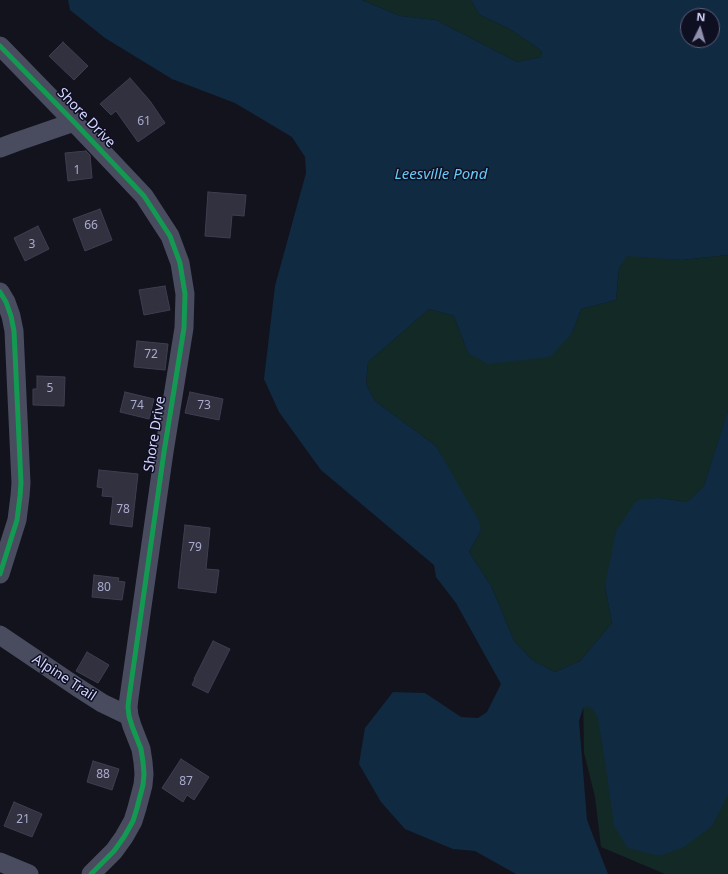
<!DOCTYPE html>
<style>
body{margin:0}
#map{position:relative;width:728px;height:874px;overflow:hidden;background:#13131e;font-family:"Noto Sans",sans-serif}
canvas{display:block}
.north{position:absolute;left:680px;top:8px;width:40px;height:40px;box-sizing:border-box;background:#0f0f22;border:1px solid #5d5e7a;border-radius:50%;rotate:5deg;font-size:11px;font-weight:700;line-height:16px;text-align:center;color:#d3d4fd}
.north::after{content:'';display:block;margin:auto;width:14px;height:18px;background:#9090af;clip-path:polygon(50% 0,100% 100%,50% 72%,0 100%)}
</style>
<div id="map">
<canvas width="728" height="874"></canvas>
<div class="north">N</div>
</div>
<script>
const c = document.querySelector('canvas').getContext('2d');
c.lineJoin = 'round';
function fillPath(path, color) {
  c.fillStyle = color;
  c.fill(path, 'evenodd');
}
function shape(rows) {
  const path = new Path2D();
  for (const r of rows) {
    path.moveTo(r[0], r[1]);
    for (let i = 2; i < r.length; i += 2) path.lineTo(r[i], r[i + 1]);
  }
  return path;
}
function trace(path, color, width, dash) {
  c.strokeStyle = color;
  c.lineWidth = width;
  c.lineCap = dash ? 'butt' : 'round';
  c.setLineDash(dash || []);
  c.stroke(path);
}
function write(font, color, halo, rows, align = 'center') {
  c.font = font + ' "Noto Sans",sans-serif';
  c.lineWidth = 3;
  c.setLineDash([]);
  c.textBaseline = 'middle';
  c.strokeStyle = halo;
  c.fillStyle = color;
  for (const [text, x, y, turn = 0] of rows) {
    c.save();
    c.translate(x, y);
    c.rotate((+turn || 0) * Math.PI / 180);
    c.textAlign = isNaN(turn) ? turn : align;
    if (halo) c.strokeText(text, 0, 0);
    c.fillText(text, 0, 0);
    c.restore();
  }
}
const green = shape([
 [362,0,471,0,480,15,510,29,542,51,541,57,517,62,436,20,400,16],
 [627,255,681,260,728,255,728,412,704,486,687,502,660,498,605,586,612,623,580,661,555,672,532,660,514,641,491,586,469,552,481,530,436,446,375,401,366,384,368,362,429,309,454,316,468,353,572,333,581,309,616,300,619,268],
 [728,648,728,874,665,874,601,847,595,797,584,753,583,692]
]);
const water = shape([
 [68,0,362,0,400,16,436,20,517,62,541,57,542,51,510,29,480,15,471,0,728,0,728,255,681,260,627,256,619,268,616,300,581,309,572,333,550,357,488,364,468,353,454,316,429,309,368,362,366,384,375,401,436,446,479,521,481,530,469,552,491,586,514,641,532,660,555,672,580,661,612,623,605,586,616,531,637,500,660,498,687,502,704,486,728,411,728,795,712,826,684,847,662,855,656,855,628,848,614,826,605,761,598,718,593,709,587,706,583,708,579,721,587,820,608,874,516,874,475,851,453,849,405,829,381,802,359,764,365,728,393,692,425,693,461,717,478,718,487,712,501,684,456,603,436,577,434,565,321,470,279,412,264,379,275,286,306,173,305,157,292,137,235,103,172,79,105,38,70,10],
 [688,16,712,16,712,40,688,40]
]);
const building = shape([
 [63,42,88,66,74,80,49,56,63,42],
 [130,78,150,101,165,123,138,142,116,111,111,115,100,104,130,78],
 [86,151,90,155,92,178,68,181,65,153,86,151],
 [208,192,246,195,244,216,232,215,230,238,205,236,208,192],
 [100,209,112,240,85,251,73,219,100,209],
 [38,226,49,249,25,261,14,238,38,226],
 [165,286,170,310,144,315,139,290,165,286],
 [137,341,168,344,165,370,134,367,137,341],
 [37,376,65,377,64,406,33,405,33,389,37,389,37,376],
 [125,392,154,399,149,419,120,412,125,392],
 [190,392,223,399,219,420,185,413,190,392],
 [99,470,138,474,132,527,110,524,113,497,102,496,103,488,97,487,99,470],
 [185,525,210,528,206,569,219,570,216,593,178,588,185,525],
 [94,575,119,578,118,581,125,582,122,600,92,597,94,575],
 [213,641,230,649,208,693,192,685,195,679,194,679,213,641],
 [87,652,109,665,98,683,76,671,87,652],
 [181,759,209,777,194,800,187,795,183,802,162,788,181,759],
 [93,761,119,769,112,790,87,782,93,761],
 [14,802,42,814,32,837,4,826,14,802]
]);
const minor = shape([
 [0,46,74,122,144,196,170,236,180,263,185,294,184,328,164,452,129,698,128,707,129,716,132,726,141,749,143,762,144,774,143,785,137,808,133,821,124,837,114,851,91,874],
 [0,148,16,142,74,122],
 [0,292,6,302,11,316,14,331,21,483,20,496,17,520,0,574],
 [0,635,77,687,102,703,129,716],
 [0,862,29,874]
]);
const cycleway = shape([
 [0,46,74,122,144,196,170,236,180,263,185,294,184,328,164,452,129,698,128,707,129,716,132,726,141,749,143,762,144,774,143,785,137,808,133,821,124,837,114,851,91,874],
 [0,292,6,302,11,316,14,331,21,483,20,496,17,520,0,574]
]);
const numberNames = [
 ["61",144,122],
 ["1",77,171],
 ["66",91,226],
 ["3",32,245],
 ["72",151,355],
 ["5",50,389],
 ["74",137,406],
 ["73",204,406],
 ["78",123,510],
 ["79",195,548],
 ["80",104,588],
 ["88",103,775],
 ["87",186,782],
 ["21",23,820]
];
const streetNames = [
 ["Shore Drive",86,118,46],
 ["Shore Drive",155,434,-81],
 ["Alpine Trail",64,678,33]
];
const waterNames = [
 ["Leesville Pond",441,175]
];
fillPath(green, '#122926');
fillPath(water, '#102b41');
fillPath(building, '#313140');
trace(building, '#3e3e51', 1);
trace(minor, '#494b5f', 19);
trace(cycleway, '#139951', 5);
write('12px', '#aaabce', null, numberNames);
write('14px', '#d3d4fd', '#0f0f22', streetNames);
write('italic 15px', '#66caf7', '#0f0f22', waterNames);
</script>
